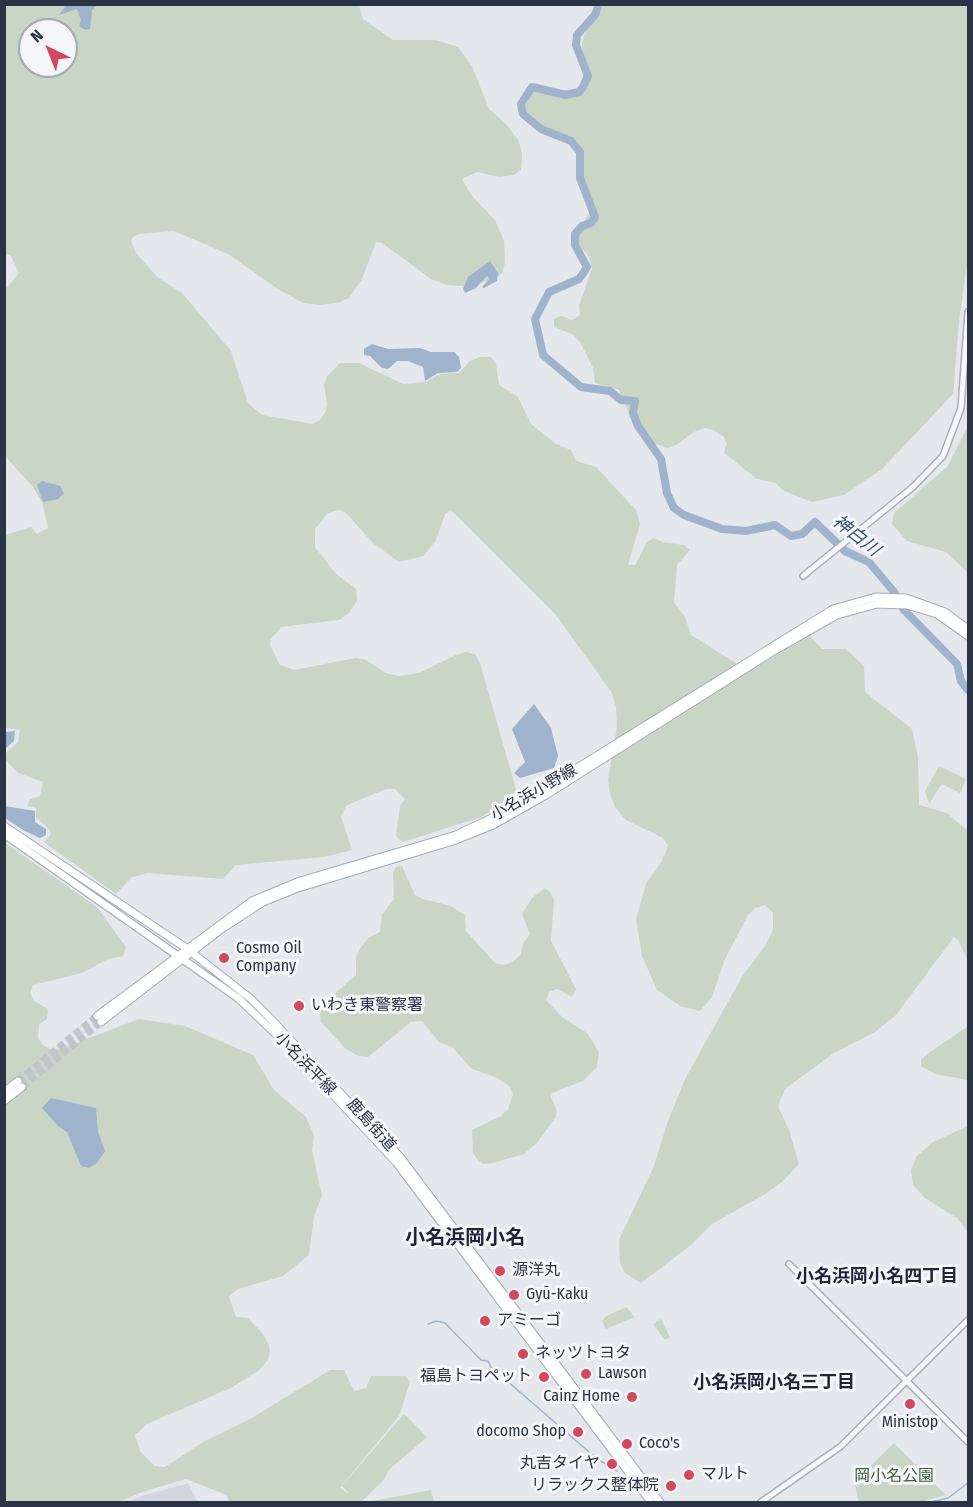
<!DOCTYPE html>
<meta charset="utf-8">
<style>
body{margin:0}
#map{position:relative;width:973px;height:1507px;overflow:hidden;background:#e4e7ec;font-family:"Fira Sans Condensed",sans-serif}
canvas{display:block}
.frame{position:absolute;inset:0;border:6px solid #2b3445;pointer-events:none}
.north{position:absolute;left:18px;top:18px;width:60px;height:60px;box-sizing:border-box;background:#f4f6f9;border:2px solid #a4a8b1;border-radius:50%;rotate:317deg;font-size:16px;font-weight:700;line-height:24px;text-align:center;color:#2b3445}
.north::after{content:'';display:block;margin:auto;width:21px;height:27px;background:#d1495b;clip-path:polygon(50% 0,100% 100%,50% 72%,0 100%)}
</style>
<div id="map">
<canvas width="973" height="1507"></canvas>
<div class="frame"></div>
<div class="north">N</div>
</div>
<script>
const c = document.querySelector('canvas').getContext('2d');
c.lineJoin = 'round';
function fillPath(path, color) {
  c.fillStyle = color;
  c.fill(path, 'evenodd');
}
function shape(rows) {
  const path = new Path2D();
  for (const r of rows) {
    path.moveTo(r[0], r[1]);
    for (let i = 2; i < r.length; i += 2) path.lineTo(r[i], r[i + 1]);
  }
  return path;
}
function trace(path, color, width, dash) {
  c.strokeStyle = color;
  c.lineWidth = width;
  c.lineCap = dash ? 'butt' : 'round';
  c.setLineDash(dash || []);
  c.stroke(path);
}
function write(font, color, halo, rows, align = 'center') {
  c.font = font + ' "Fira Sans Condensed","Noto Sans JP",sans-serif';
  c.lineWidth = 6;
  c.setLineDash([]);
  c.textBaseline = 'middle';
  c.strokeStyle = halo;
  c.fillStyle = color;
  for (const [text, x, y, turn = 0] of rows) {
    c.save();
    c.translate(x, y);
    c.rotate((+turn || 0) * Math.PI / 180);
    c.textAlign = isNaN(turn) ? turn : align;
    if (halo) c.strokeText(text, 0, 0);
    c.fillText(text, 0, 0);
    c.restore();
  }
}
const built = shape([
 [188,1483,198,1502,128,1502,142,1496]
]);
const green = shape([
 [4,5,359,5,363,19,393,40,435,40,458,47,472,66,489,109,506,124,519,141,522,154,521,170,514,175,499,177,478,172,462,179,472,196,495,220,504,241,505,263,502,273,493,280,464,286,447,285,431,279,382,243,376,242,362,279,349,298,340,302,321,305,303,303,278,289,228,254,174,231,138,234,133,237,131,241,136,253,157,277,182,293,231,351,248,403,262,415,313,424,320,420,326,411,327,403,324,385,327,376,340,363,359,363,403,384,426,382,440,374,459,373,470,361,480,357,491,357,496,364,499,385,518,397,531,424,556,444,571,450,576,461,596,467,636,510,640,524,628,565,635,565,647,542,654,538,662,542,684,545,690,550,677,565,674,602,685,617,691,635,749,671,810,636,822,649,846,649,864,666,865,692,912,729,918,758,919,805,947,813,968,831,968,961,958,940,954,937,896,1015,875,1032,834,1053,785,1089,778,1106,789,1130,799,1164,783,1181,765,1194,712,1224,691,1245,641,1283,625,1273,620,1263,619,1240,654,1166,667,1124,685,1079,743,975,765,946,773,930,773,913,765,905,755,908,748,915,725,959,712,997,700,1011,680,1006,657,990,642,956,636,919,646,884,662,861,668,846,663,838,626,820,615,807,610,794,608,779,617,727,616,707,612,693,556,615,454,513,450,511,445,514,436,540,424,556,399,562,373,543,345,512,338,510,328,513,315,529,315,547,336,574,356,589,357,601,349,613,339,620,281,627,271,639,270,645,280,665,294,670,356,658,364,659,386,673,399,676,419,673,456,655,466,652,475,654,480,663,517,793,484,816,403,842,396,836,400,806,405,799,395,789,386,789,347,805,341,816,352,850,324,857,236,865,223,879,148,873,132,877,116,894,44,842,51,834,50,830,36,817,36,808,27,806,30,799,40,796,43,782,18,773,4,758,5,754,18,742,20,730,5,728,5,535,31,527,37,534,48,528,42,502,33,487,5,456,5,290,19,273,11,256,5,253],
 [30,30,66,30,66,66,30,66],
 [604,5,968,5,968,256,959,322,953,394,882,469,844,495,812,502,782,490,776,483,757,479,724,453,727,444,724,437,714,430,704,428,694,432,676,445,667,448,651,442,633,423,619,390,595,383,593,368,580,342,572,334,554,327,554,319,561,316,572,320,580,315,579,305,592,269,589,256,573,240,591,210,579,184,580,152,575,141,546,131,529,119,525,107,532,91,538,88,556,91,581,88,587,79,582,46,584,35],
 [968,426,968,573,946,552,907,541,892,524,894,513,947,467],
 [939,766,966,779,960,793,942,784,929,804,925,791],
 [5,843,97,907,126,947,123,956,108,959,82,973,33,985,30,993,34,1001,48,1009,47,1019,39,1024,38,1038,43,1045,51,1050,63,1048,139,1019,185,1026,253,1055,274,1090,306,1117,314,1135,312,1150,322,1196,314,1216,309,1255,283,1276,238,1289,229,1296,236,1317,248,1318,263,1334,269,1345,270,1353,267,1361,258,1371,231,1388,147,1424,135,1435,140,1451,155,1466,165,1467,203,1442,252,1418,330,1370,344,1370,354,1391,366,1388,371,1376,405,1376,410,1382,399,1416,340,1488,349,1494,342,1486,404,1414,427,1437,390,1469,382,1482,361,1502,229,1502,227,1495,186,1479,142,1492,119,1502,5,1502],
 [402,866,415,895,423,899,451,906,465,915,466,931,495,963,504,965,513,962,521,954,523,944,530,934,522,914,532,898,545,888,551,893,554,899,551,941,576,989,572,997,557,989,549,992,546,1000,562,1017,587,1033,599,1052,597,1067,583,1081,552,1093,551,1097,557,1111,555,1118,537,1143,524,1154,493,1163,483,1164,478,1160,473,1153,472,1130,501,1116,508,1109,513,1094,509,1086,498,1078,472,1069,452,1047,439,1042,422,1021,411,1022,368,1057,358,1056,345,1048,321,1022,320,1014,322,1005,356,975,356,958,360,949,368,938,380,932,382,915,394,899,393,873,396,867],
 [968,1026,968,1080,935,1074,921,1066,921,1060,927,1054],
 [968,1126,968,1233,957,1218,925,1198,913,1185,911,1170,916,1157,933,1142],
 [626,1307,635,1317,606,1329,602,1321,606,1316],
 [661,1319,670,1337,665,1340,653,1324],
 [894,1443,946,1495,921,1502,859,1502,854,1482],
 [431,1490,434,1502,367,1502]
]);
const water = shape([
 [66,5,97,5,92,10,90,29,85,30,79,26,81,20,77,9,59,15],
 [490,261,498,273,497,281,484,288,482,287,489,279,487,276,476,288,465,293,463,289,468,277],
 [372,344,388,349,420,348,431,352,454,352,459,357,461,368,457,372,438,373,425,381,423,367,408,361,397,361,388,369,382,368,370,356,364,355,364,349],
 [42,481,60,486,64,493,58,499,43,502,37,485],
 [534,704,551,728,558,756,554,768,520,778,514,773,525,762,512,729],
 [15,731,14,741,5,749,5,732],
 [5,806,35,811,35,822,46,829,46,835,40,838,23,830,5,818],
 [51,1098,96,1108,98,1132,105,1151,97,1163,89,1168,81,1166,67,1132,59,1127,42,1108]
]);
const stream = shape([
 [428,1324,436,1321,445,1323,481,1360,488,1361,491,1367,596,1458,617,1471],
 [931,1502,948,1498,968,1483]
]);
const river = shape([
 [599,4,595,15,577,35,576,45,588,76,583,87,579,92,566,95,532,87,521,104,523,114,541,129,571,141,580,152,580,178,595,217,591,223,582,226,575,234,575,245,587,267,584,272,579,279,549,292,535,319,543,355,581,387,610,391,621,400,635,401,633,413,638,426,661,459,667,493,674,508,684,515,722,529,746,531,775,525,791,536,802,534,815,522,845,551,869,562,894,592,904,610,957,664,961,681,968,690]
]);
const primaryTunnel = shape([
 [18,1081,97,1016],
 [22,1087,101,1022]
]);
const tertiary = shape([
 [803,576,913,487,943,456,961,408,968,312],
 [789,1264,968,1442],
 [761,1502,840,1447,968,1320]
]);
const primary = shape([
 [4,826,186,948,251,999,269,1017,401,1158,660,1502],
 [4,834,238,998,280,1038,396,1162,651,1502],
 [97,1016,252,901,300,881,456,835,511,809,833,609,876,597,906,598,945,612,968,629],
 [101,1022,220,930,263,902,295,889,453,841,493,825,546,795,772,652,837,615,877,604,907,605,937,614,968,636],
 [4,1092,18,1081],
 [4,1101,22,1087]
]);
const markers = [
 [224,958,6,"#d1495b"],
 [299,1006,6,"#d1495b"],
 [500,1271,6,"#d1495b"],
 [514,1295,6,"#d1495b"],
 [485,1321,6,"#d1495b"],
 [523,1354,6,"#d1495b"],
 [586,1374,6,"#d1495b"],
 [544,1377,6,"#d1495b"],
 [632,1397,6,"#d1495b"],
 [910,1404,6,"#d1495b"],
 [578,1432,6,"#d1495b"],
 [627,1444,6,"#d1495b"],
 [612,1464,6,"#d1495b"],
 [689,1475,6,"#d1495b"],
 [671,1486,6,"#d1495b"]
];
const streetNames = [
 ["小名浜小野線",534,793,-30],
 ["小名浜平線",305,1064,46],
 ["鹿島街道",371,1125,48]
];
const poiNames = [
 ["Cosmo Oil",236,949],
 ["Company",236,967],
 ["いわき東警察署",311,1006],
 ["源洋丸",512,1271],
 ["Gyū-Kaku",526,1295],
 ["アミーゴ",497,1321],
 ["ネッツトヨタ",535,1354],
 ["Lawson",598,1374],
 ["福島トヨペット",532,1377,"right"],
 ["Cainz Home",620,1397,"right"],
 ["Ministop",910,1423,"center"],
 ["docomo Shop",566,1432,"right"],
 ["Coco's",639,1444],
 ["丸吉タイヤ",600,1464,"right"],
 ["マルト",701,1475],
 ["リラックス整体院",659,1486,"right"]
];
const parkNames = [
 ["岡小名公園",894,1477]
];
const waterNames = [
 ["神白川",856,536,38]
];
const neighbourhoodNames = [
 ["小名浜岡小名四丁目",877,1277],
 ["小名浜岡小名三丁目",774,1383]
];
const quarterNames = [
 ["小名浜岡小名",465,1238]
];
fillPath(built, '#d2d6de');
fillPath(green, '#c9d6c5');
fillPath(water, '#9fb4cc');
trace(stream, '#9fb4cc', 1.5);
trace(river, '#9fb4cc', 8);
trace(primaryTunnel, '#bfc3cb', 7, [7, 3.5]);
trace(tertiary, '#a9aeb7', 8);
trace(primary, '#a3abb8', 9);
trace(tertiary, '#f7f8fa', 5);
trace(primary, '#fff', 7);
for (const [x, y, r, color] of markers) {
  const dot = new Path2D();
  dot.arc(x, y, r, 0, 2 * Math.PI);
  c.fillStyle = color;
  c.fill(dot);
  trace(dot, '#f4f6f9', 2);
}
write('16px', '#2b3445', '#f4f6f9', streetNames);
write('16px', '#2b3445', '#f4f6f9', poiNames, 'left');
write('16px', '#3f6138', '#f4f6f9', parkNames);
write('italic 18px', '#34527a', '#f4f6f9', waterNames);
write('bold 18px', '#1d2536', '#f4f6f9', neighbourhoodNames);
write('bold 20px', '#1d2536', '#f4f6f9', quarterNames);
</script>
